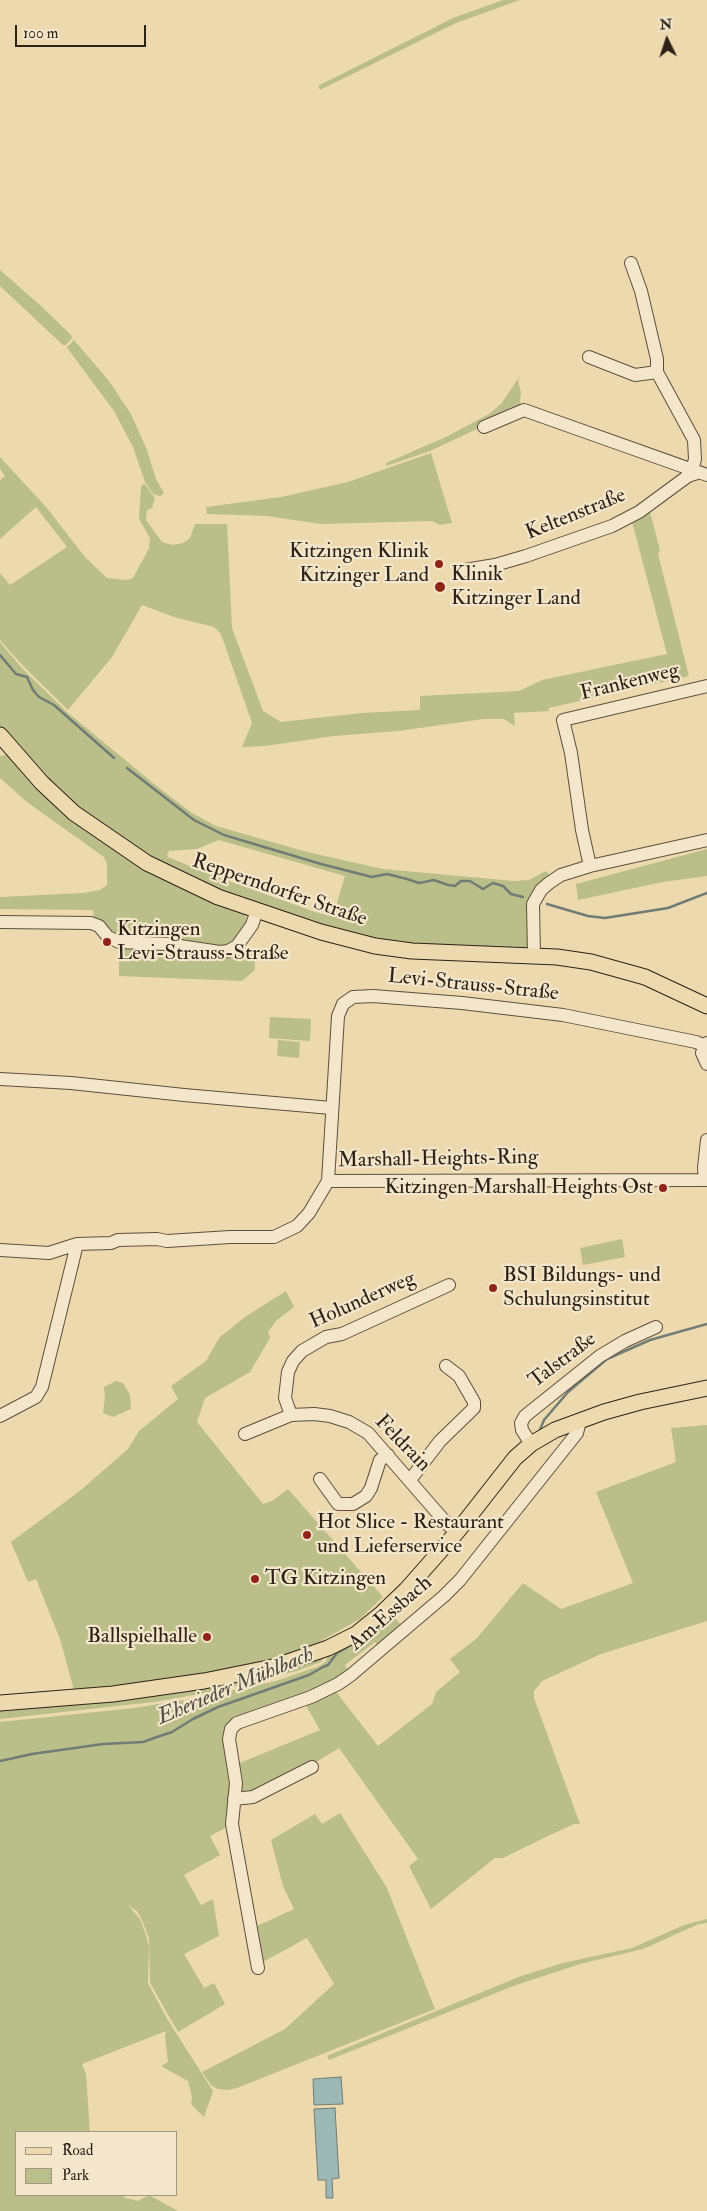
<!DOCTYPE html>
<meta charset="utf-8">
<style>
body{margin:0}
#map{position:relative;width:707px;height:2211px;overflow:hidden;background:#ecd9ae;font-family:"IM FELL Double Pica",serif}
canvas{display:block}
.legend{position:absolute;left:15px;top:2131px;width:162px;height:65px;box-sizing:border-box;background:#f3e6ca;border:1px solid #a49783;margin:0;padding:6px 9px;list-style:none;font-size:15px;color:#2e2118}
.legend li{display:flex;align-items:center;gap:10px;height:25px}
.legend b{width:25px;border:1px solid #a49783}
.north{position:absolute;left:642px;top:15px;width:50px;height:50px;-webkit-text-stroke:4px #f3e6ca;paint-order:stroke;rotate:356deg;font-size:14px;font-weight:700;line-height:20px;text-align:center;color:#2e2118}
.north::after{content:'';display:block;margin:auto;width:18px;height:22px;background:#2e2118;clip-path:polygon(50% 0,100% 100%,50% 72%,0 100%)}
.scale{position:absolute;left:15px;top:25px;width:131px;height:22px;box-sizing:border-box;border:2px solid #2e2118;border-top:0;padding-left:6px;font-size:15px;line-height:18px;white-space:nowrap;color:#2e2118;-webkit-text-stroke:4px #f3e6ca;paint-order:stroke}
</style>
<div id="map">
<canvas width="707" height="2211"></canvas>
<ul class="legend">
<li><b style="height:6px;background:#ecd9ae"></b>Road</li>
<li><b style="height:14px;background:#babf89"></b>Park</li>
</ul>
<div class="north">N</div>
<div class="scale">100 m</div>
</div>
<script>
const c = document.querySelector('canvas').getContext('2d');
c.lineJoin = 'round';
function fillPath(path, color) {
  c.fillStyle = color;
  c.fill(path, 'evenodd');
}
function shape(rows) {
  const path = new Path2D();
  for (const r of rows) {
    path.moveTo(r[0], r[1]);
    for (let i = 2; i < r.length; i += 2) path.lineTo(r[i], r[i + 1]);
  }
  return path;
}
function trace(path, color, width, dash) {
  c.strokeStyle = color;
  c.lineWidth = width;
  c.lineCap = dash ? 'butt' : 'round';
  c.setLineDash(dash || []);
  c.stroke(path);
}
function write(font, color, halo, rows, align = 'center') {
  c.font = font + ' "IM FELL Double Pica",serif';
  c.lineWidth = 4.5;
  c.setLineDash([]);
  c.textBaseline = 'middle';
  c.strokeStyle = halo;
  c.fillStyle = color;
  for (const [text, x, y, turn = 0] of rows) {
    c.save();
    c.translate(x, y);
    c.rotate((+turn || 0) * Math.PI / 180);
    c.textAlign = isNaN(turn) ? turn : align;
    if (halo) c.strokeText(text, 0, 0);
    c.fillText(text, 0, 0);
    c.restore();
  }
}
const green = shape([
 [503,0,520,0,456,23,320,90,318,86,453,18],
 [0,270,41,306,71,335,72,338,66,345,63,345,0,286],
 [74,340,109,381,131,414,147,450,156,479,164,493,160,496,153,494,145,482,133,447,114,411,68,349,67,347],
 [520,376,518,381,521,392,520,401,522,408,430,451,386,466,386,463,448,436,489,414,501,404],
 [431,453,452,523,440,525,432,521,321,524,267,516,207,514,206,507,281,497,348,482],
 [0,457,46,507,85,557,107,578,127,580,133,578,149,548,150,538,139,519,141,487,144,483,155,498,152,508,147,510,146,520,162,542,173,545,183,543,190,538,195,524,227,524,232,628,263,711,281,722,362,713,420,710,420,696,519,691,542,680,667,654,632,522,649,508,660,550,658,554,689,676,549,708,549,711,514,713,515,726,504,719,484,719,398,731,334,736,265,746,242,747,252,723,221,634,214,627,174,617,142,605,112,657,68,710,23,666,0,640,0,573,10,585,67,547,36,507,0,539,0,480,5,476,0,469],
 [0,642,21,667,67,712,159,788,192,813,216,826,307,852,383,869,514,881,529,880,546,871,551,877,544,883,531,946,527,951,375,941,259,908,172,871,75,808,0,729],
 [219,840,345,876,333,916,318,913,209,874,168,857,167,854,169,851,197,849],
 [9,754,66,809,246,915,247,922,230,948,116,937,94,921,93,910,0,909,0,897,83,893,100,890,107,885,107,864,104,857,27,802,0,778,0,756],
 [707,849,707,876,663,882,578,900,576,884],
 [119,944,214,954,243,945,254,956,255,970,242,981,119,976],
 [270,1017,311,1019,310,1041,269,1038],
 [278,1040,300,1042,299,1058,277,1056],
 [622,1239,625,1257,583,1265,580,1248],
 [286,1291,294,1307,276,1321,268,1332,270,1338,250,1372,205,1398,197,1422,263,1504,272,1501,288,1489,383,1597,360,1619,287,1660,75,1694,60,1639,36,1579,28,1582,11,1542,81,1490,128,1449,139,1431,178,1399,171,1386,206,1361,219,1338,245,1317],
 [116,1381,123,1383,130,1395,131,1409,113,1417,103,1413,105,1398,104,1387],
 [707,1425,707,1621,601,1654,542,1681,534,1691,534,1698,580,1824,574,1824,550,1835,503,1858,495,1858,431,1909,409,1866,418,1859,339,1748,313,1764,242,1797,231,1825,210,1836,220,1855,184,1875,201,1905,213,1899,219,1936,184,1954,204,1988,214,1983,225,2004,178,2032,150,1983,149,1938,141,1918,137,1911,128,1905,140,1919,147,1938,149,1947,148,1983,166,2017,213,2091,204,2117,191,2104,192,2097,188,2081,161,2066,168,2062,165,2037,166,2031,82,2064,86,2074,90,2132,16,2132,16,2195,123,2195,125,2198,138,2201,149,2195,178,2211,0,2211,0,1722,134,1708,183,1700,192,1714,194,1712,187,1700,276,1681,319,1666,326,1661,329,1651,389,1612,404,1628,380,1647,375,1642,345,1665,349,1673,335,1683,232,1724,235,1765,320,1730,304,1702,334,1689,378,1746,432,1704,436,1692,460,1672,450,1659,477,1638,523,1583,561,1609,633,1583,596,1492,676,1462,671,1428],
 [325,1656,321,1662,297,1671,216,1691,154,1702,0,1719,0,1705],
 [340,1813,387,1888,435,2009,237,2088,228,2090,218,2089,211,2085,202,2072,285,2029,334,1984,307,1938,261,1963,255,1927,294,1909,283,1886,271,1840,315,1814,322,1824],
 [707,1919,707,1923,699,1924,643,1949,580,1964,516,1985,329,2060,327,2056,521,1976,563,1963,632,1948,684,1925]
]);
const water = shape([
 [341,2077,343,2104,314,2105,313,2079,341,2077],
 [335,2108,339,2178,332,2179,333,2198,326,2198,326,2180,318,2180,314,2109,335,2108]
]);
const stream = shape([
 [0,655,16,674,27,677,33,690,39,697,54,705,114,758],
 [127,768,194,820,224,835,321,864,372,877,387,874,407,879,419,883,434,880,448,885,455,886,461,881,470,881,483,889,493,883,503,886,511,894,523,897],
 [547,904,588,916,605,918,668,908,707,893],
 [539,1432,544,1420,568,1392,607,1359,650,1340,707,1324],
 [0,1761,32,1754,103,1744,143,1742,157,1737,172,1732,193,1719,218,1707,309,1675,323,1667,328,1665,337,1653,372,1633,384,1621]
]);
const minor = shape([
 [631,263,641,291,657,359,657,372,694,440,695,459,692,471],
 [589,357,635,375,657,372],
 [484,427,524,410,707,475],
 [459,571,495,565,526,556,612,526,639,512,688,476,697,473],
 [590,866,582,830,571,753,563,720,707,686],
 [0,922,91,923,99,926,108,937,119,942,166,944,220,952,228,951,237,946,252,925,257,910],
 [534,956,533,904,541,890,549,883,561,875,590,866,707,840],
 [707,1043,702,1053,707,1064],
 [0,1079,71,1083,184,1095,331,1108],
 [705,1180,704,1168,707,1140],
 [328,1181,707,1180],
 [0,1250,49,1253,77,1244,111,1243,118,1240,157,1239,167,1241,230,1237,274,1237,297,1226,309,1213,328,1181,338,1016,343,1004,353,997,373,996,462,1003,563,1015,696,1042,705,1046],
 [291,1415,285,1398,288,1372,293,1361,302,1351,326,1337,342,1334,449,1285],
 [0,1416,36,1397,42,1387,77,1244],
 [245,1434,291,1415,314,1414,330,1416,349,1422,368,1433,448,1525,457,1532],
 [531,1444,522,1430,521,1423,525,1416,600,1356,625,1341,656,1327],
 [320,1479,338,1504,353,1504,366,1496,371,1488,380,1460,388,1455],
 [410,1480,440,1441,474,1408,474,1402,459,1376,446,1366],
 [234,1799,253,1797,312,1767],
 [258,1968,232,1824,236,1783,229,1739,231,1729,237,1723,311,1697,338,1684,351,1675,444,1596,460,1580,577,1433,580,1421]
]);
const major = shape([
 [0,735,42,783,74,813,147,863,218,897,321,932,375,946,412,951,557,957,591,962,645,977,707,1006],
 [0,1703,113,1694,204,1681,273,1667,328,1648,356,1634,382,1613,406,1590,457,1532,515,1458,531,1444,555,1430,604,1412,640,1402,707,1388]
]);
const markers = [
 [439,564,5,"#8f2418"],
 [440,587,6,"#8f2418"],
 [107,942,5,"#8f2418"],
 [663,1188,5,"#8f2418"],
 [493,1288,5,"#8f2418"],
 [307,1535,5,"#8f2418"],
 [255,1579,5,"#8f2418"],
 [207,1637,5,"#8f2418"]
];
const streetNames = [
 ["Keltenstraße",576,515,-22],
 ["Frankenweg",630,683,-14],
 ["Repperndorfer Straße",279,891,19],
 ["Levi-Strauss-Straße",473,986,6],
 ["Marshall-Heights-Ring",438,1160,-1],
 ["Holunderweg",363,1301,-24],
 ["Talstraße",563,1361,-37],
 ["Feldrain",402,1444,46],
 ["Am Essbach",391,1614,-41]
];
const poiNames = [
 ["Kitzingen Klinik",429,552,"right"],
 ["Kitzinger Land",429,576,"right"],
 ["Klinik",451,575],
 ["Kitzinger Land",451,599],
 ["Kitzingen",117,930],
 ["Levi-Strauss-Straße",117,954],
 ["Kitzingen Marshall Heights Ost",653,1188,"right"],
 ["BSI Bildungs- und",503,1276],
 ["Schulungsinstitut",503,1300],
 ["Hot Slice - Restaurant",317,1523],
 ["und Lieferservice",317,1547],
 ["TG Kitzingen",265,1579],
 ["Ballspielhalle",197,1637,"right"]
];
const waterNames = [
 ["Eherieder Mühlbach",236,1687,-23]
];
fillPath(green, '#babf89');
fillPath(water, '#9cb8b5');
trace(water, '#707c76', 1);
trace(stream, '#707c76', 2.5);
trace(minor, '#5e4f3e', 14);
trace(major, '#2e2118', 17);
trace(minor, '#f3e6ca', 12);
trace(major, '#ecd9ae', 15);
for (const [x, y, r, color] of markers) {
  const dot = new Path2D();
  dot.arc(x, y, r, 0, 2 * Math.PI);
  c.fillStyle = color;
  c.fill(dot);
  trace(dot, '#f3e6ca', 2);
}
write('21px', '#2e2118', '#f3e6ca', streetNames);
write('21px', '#2e2118', '#f3e6ca', poiNames, 'left');
write('italic 22px', '#4f4e47', '#f3e6ca', waterNames);
</script>
